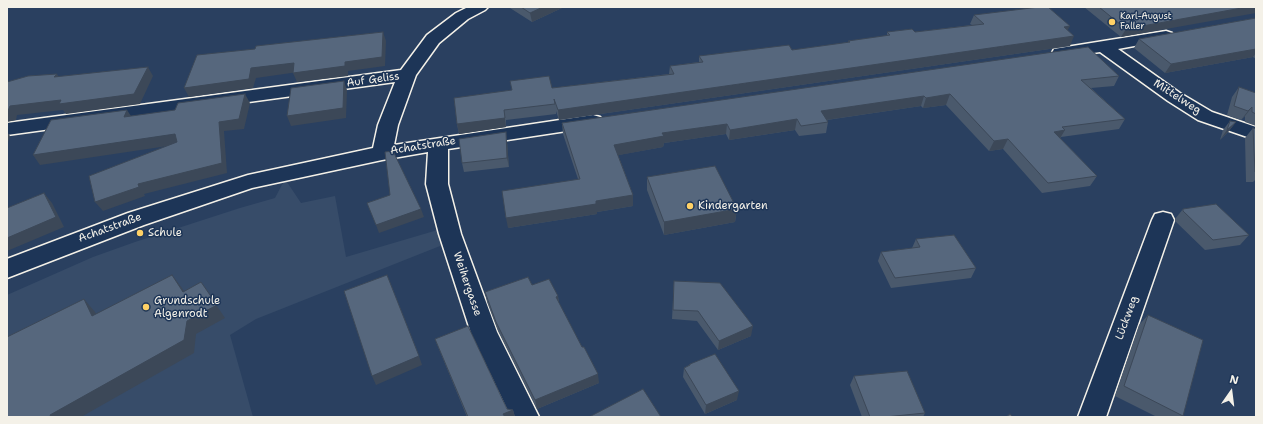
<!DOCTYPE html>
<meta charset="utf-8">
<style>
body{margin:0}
#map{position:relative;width:1263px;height:424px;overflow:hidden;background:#2a4060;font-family:"Shantell Sans",sans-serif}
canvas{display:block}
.frame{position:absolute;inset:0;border:8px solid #f4f1e8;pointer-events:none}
.north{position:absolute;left:1211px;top:372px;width:40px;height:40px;-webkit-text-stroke:3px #1d3557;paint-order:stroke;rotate:14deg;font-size:11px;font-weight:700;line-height:16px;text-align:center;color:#f4f1e8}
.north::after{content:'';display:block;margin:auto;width:14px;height:18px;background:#f4f1e8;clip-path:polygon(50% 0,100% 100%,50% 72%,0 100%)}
</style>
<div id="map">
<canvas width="1263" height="424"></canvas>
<div class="frame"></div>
<div class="north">N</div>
</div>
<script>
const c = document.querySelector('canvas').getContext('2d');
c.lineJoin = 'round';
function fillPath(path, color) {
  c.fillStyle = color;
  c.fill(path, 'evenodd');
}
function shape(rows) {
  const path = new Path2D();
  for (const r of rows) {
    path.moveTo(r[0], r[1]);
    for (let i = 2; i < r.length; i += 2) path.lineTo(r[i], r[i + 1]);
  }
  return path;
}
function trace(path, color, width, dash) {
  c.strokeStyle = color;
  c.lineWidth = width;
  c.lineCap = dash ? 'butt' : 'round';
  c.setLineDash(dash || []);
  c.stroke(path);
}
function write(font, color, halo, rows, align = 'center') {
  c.font = font + ' "Shantell Sans",sans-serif';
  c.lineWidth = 3;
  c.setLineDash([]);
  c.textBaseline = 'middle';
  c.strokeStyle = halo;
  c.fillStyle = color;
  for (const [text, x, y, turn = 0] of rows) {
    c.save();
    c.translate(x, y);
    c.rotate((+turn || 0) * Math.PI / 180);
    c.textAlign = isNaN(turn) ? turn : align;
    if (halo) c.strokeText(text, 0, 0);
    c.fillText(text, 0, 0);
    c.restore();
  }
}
const built = shape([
 [285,179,301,203,335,196,346,257,441,229,445,244,256,319,230,335,253,417,7,417,7,295,93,257,135,242,240,208,275,198]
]);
const street = shape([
 [468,7,488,7,485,10,468,19,439,43,416,75,398,125,394,145,593,115,600,117,603,121,600,125,593,127,448,149,448,184,461,234,497,332,539,417,511,417,471,333,439,234,426,184,428,152,382,160,252,188,144,225,7,278,7,259,128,213,248,175,373,148,378,125,395,82,7,135,7,123,401,70,427,35,456,13,468,7],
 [1166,31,1172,33,1174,36,1172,39,1118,49,1180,93,1212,112,1256,127,1256,140,1198,120,1168,101,1100,52,1060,58,1054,57,1052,53,1054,49,1060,48,1166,31],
 [1163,212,1171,214,1174,220,1106,417,1078,417,1152,220,1155,214,1163,212]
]);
const wall = shape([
 [509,7,564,7,532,22,510,8],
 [1084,7,1256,7,1121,37],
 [974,15,1068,31,1070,46,559,120,556,111,556,114,506,120,506,127,459,134,457,124,552,88,669,74,670,66,699,62,699,56,792,50,848,43,848,41,887,36,887,32,915,32,972,25,970,24],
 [1256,18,1256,59,1253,57,1165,73,1134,48,1139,39],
 [1119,76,1114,86,1091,88,1125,119,1119,129,1061,137,1060,138,1097,176,1090,186,1042,193,1003,149,989,151,946,105,923,108,921,106,827,120,828,122,826,133,799,136,795,130,729,140,726,134,664,143,663,147,618,155,633,195,633,206,597,212,597,214,508,228,578,179,563,134,562,123],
 [1239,87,1256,93,1256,126,1245,122,1245,116,1241,120,1227,115,1232,97],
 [1230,121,1236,122,1228,132,1220,140,1223,130],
 [1253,128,1256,129,1256,179,1253,182,1246,182,1245,138],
 [507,142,509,167,464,172,462,163],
 [647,177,737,209,735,222,664,235,647,190],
 [1183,209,1249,235,1240,245,1205,250,1175,221,1175,219],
 [916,239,976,268,971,278,891,288,878,261,881,252,912,248],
 [674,281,751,336,718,350,697,321,672,319],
 [532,285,558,296,559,303,599,383,537,409,498,331,487,302,485,292],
 [1148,315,1183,416,1182,417,1157,417,1115,396,1139,325],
 [435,339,507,409,513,410,515,417,467,417,439,349],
 [690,364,737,400,705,414,683,377,684,368,689,365],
 [854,376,925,413,923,417,862,417,850,385]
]);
const shadedWall = shape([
 [543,7,564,7,532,22,530,13],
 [1247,7,1256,7,1256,13,1121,37,1126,29],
 [1070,26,1065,35,1064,27],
 [383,32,386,41,385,66,348,71,348,76,297,82,293,73,345,62],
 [1074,36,1070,46,559,120,558,110],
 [1256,49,1256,53,1253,57,1165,73,1171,64],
 [294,63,298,72,256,78,253,88,189,97,184,88,251,68],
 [148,67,153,76,140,104,66,114,63,110,17,115,16,120,7,122,7,111,10,106],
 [57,74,63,83,54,77],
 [344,81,347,90,346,118,291,126,287,116],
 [245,94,250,103,244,129,224,131,227,173,144,194,145,196,103,211,95,202,138,184,219,122],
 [950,94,946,105,923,108,926,98],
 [924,96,921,106,819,121,821,111],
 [1252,107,1245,116,1241,120,1248,111],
 [127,110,133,119,124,117],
 [504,110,506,127,459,134,457,124],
 [797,119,795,130,729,140,730,130],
 [1236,122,1228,132,1220,140,1227,130],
 [727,124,726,134,664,143,663,147,614,156,614,145,662,133],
 [1065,130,1059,140,1054,132],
 [7,132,10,136,7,145],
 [506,132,507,142,509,167,507,158],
 [175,134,181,144,40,165,33,155],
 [1008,139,1003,149,989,151,994,141],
 [44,193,52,203,64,227,7,251,7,238],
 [633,195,633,206,597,212,597,214,508,228,506,218,596,201],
 [421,209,424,217,379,233,376,225],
 [737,209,735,222,664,235,664,222],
 [172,275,182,288,192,305,183,292],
 [201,282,225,318,196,334,194,353,81,417,51,417,50,415,187,321],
 [558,296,559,305,556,297],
 [84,299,95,312,104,329,92,316],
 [753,326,751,336,718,350,719,341],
 [419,356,422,365,376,385,372,376],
 [598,374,599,383,537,409,535,400],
 [739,391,737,400,705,414,706,405],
 [513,410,515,417,504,417,503,414]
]);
const building = shape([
 [521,7,543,7,530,13,521,7],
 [1039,7,1048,7,1070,26,1064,27,1074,36,558,110,554,99,555,104,504,110,505,118,457,124,454,98,512,90,510,81,549,76,552,88,674,74,670,66,703,62,699,56,789,45,792,50,850,42,848,41,890,35,887,32,912,29,915,32,984,24,974,15,1039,7],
 [1099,7,1247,7,1126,29,1099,7],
 [1256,18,1256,49,1171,64,1139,39,1256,18],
 [383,32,382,57,345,62,345,66,293,73,294,63,251,68,249,79,184,88,197,55,255,49,256,46,383,32],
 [1088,47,1119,76,1081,80,1125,119,1062,127,1065,130,1054,132,1097,176,1048,183,1008,139,994,141,950,94,926,98,924,96,821,111,828,122,801,126,797,119,730,130,727,124,662,133,664,136,614,145,633,195,596,201,596,204,506,218,502,191,580,179,562,123,1088,47],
 [148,67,134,94,59,104,61,100,10,106,8,111,7,111,7,82,28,76,57,74,54,77,148,67],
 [344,81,343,108,287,116,291,88,344,81],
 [1239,87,1256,93,1256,114,1252,112,1252,107,1248,111,1234,106,1239,87],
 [245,94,239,119,219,122,222,163,138,184,139,187,95,202,89,176,177,142,175,134,33,155,51,120,127,110,124,117,175,110,178,103,245,94],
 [1230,121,1236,122,1227,130,1230,121],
 [1253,128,1256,129,1256,172,1255,172,1253,128],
 [506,132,507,158,462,163,459,139,506,132],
 [393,151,421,209,376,225,367,203,390,195,385,152,393,151],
 [715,166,737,209,664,222,647,177,715,166],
 [44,193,56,217,7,238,7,208,44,193],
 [1216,204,1249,235,1213,240,1183,211,1183,209,1216,204],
 [954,235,976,268,895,278,881,252,920,247,916,239,954,235],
 [172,275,183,292,201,282,217,305,187,321,184,340,50,415,51,417,7,417,7,337,84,299,92,316,172,275],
 [387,275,419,356,372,376,344,291,387,275],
 [528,277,532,285,549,279,558,296,556,297,582,347,584,347,598,374,535,400,496,322,485,292,528,277],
 [674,281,720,283,753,326,719,341,698,311,673,310,674,281],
 [1148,315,1203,340,1183,416,1124,386,1148,315],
 [468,326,507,409,513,410,503,414,505,417,468,417,435,339,468,326],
 [715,354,739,391,706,405,684,368,690,365,690,364,715,354],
 [907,371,925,413,885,417,870,417,854,376,907,371],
 [643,389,661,417,589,417,643,389],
 [1010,414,1013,417,1006,417,1010,414]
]);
const markers = [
 [1112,22,4,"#ffd166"],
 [690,206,4,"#ffd166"],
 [140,233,4,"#ffd166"],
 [146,307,4,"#ffd166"]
];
const farPoinames = [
 ["Karl-August",1120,17],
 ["Faller",1120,27]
];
const streetNames = [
 ["Auf Geliss",373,80,-8],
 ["Mittelweg",1177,97,33],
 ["Achatstraße",423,146,-9],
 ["Achatstraße",110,228,-20],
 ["Weihergasse",467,284,71],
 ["Lückweg",1127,318,-70]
];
const poiNames = [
 ["Kindergarten",698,206],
 ["Schule",148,233],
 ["Grundschule",154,301],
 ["Algenrodt",154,314]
];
fillPath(built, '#374c69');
trace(street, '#f4f1e8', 3);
fillPath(street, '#1d3557');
fillPath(wall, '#4a596c');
fillPath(shadedWall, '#3c4858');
fillPath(building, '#56677d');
trace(building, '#3c4858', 1);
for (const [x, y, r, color] of markers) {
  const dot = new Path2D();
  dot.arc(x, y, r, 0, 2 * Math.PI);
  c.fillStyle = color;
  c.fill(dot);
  trace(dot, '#1d3557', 1.5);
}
write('9px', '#f4f1e8', '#1d3557', farPoinames, 'left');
write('11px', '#f4f1e8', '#1d3557', streetNames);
write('11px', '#f4f1e8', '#1d3557', poiNames, 'left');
</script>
